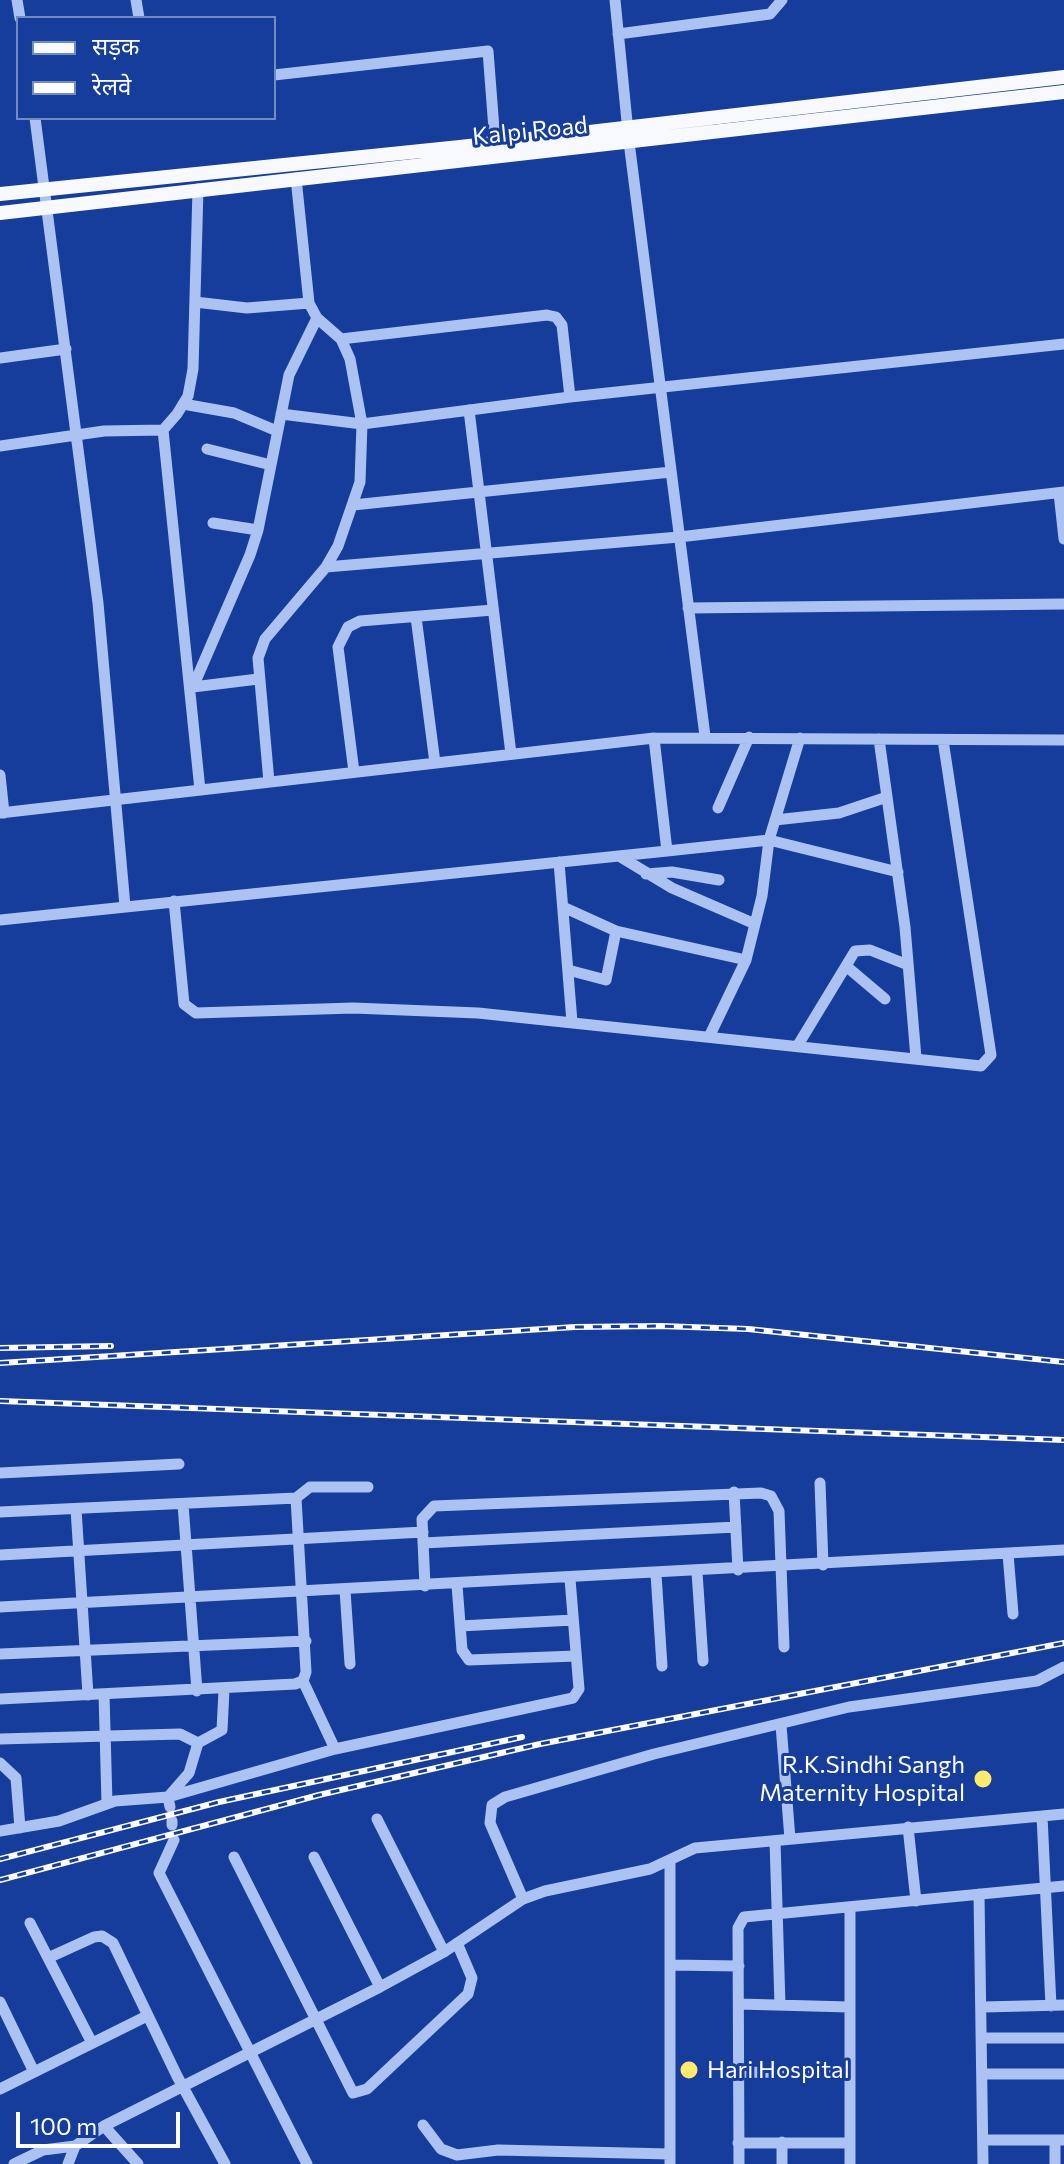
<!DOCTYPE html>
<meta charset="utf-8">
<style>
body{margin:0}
#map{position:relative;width:1064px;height:2164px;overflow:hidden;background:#163d9b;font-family:Commissioner,"Noto Sans Devanagari",sans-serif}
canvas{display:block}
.legend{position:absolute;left:16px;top:16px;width:260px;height:104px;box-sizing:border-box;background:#163d9b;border:2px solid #738bc3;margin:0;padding:10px 14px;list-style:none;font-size:24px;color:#fff}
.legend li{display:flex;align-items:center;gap:16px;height:40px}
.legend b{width:40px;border:2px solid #738bc3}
.scale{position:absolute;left:16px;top:2112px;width:164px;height:36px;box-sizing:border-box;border:4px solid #fff;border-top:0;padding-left:10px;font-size:24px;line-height:28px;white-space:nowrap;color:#fff;-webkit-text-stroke:6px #163d9b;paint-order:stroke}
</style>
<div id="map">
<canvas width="1064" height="2164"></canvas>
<ul class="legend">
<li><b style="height:10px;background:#f7f9ff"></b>सड़क</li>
<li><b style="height:10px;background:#fff"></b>रेलवे</li>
</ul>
<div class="scale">100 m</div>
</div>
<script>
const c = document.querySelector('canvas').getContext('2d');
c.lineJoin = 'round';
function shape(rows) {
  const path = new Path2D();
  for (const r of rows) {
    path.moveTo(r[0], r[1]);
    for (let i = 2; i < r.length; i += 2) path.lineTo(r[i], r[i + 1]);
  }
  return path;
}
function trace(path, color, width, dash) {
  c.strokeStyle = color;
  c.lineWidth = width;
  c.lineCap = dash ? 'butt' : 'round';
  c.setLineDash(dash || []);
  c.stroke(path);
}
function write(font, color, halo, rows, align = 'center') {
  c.font = font + ' Commissioner,sans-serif';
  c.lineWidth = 6;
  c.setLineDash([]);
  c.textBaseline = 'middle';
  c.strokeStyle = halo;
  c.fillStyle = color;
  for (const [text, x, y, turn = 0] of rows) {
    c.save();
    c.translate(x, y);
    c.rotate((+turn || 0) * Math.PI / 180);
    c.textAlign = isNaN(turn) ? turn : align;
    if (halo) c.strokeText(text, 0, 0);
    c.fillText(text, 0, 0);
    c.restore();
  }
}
const minor = shape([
 [17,0,20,18],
 [136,0,139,18],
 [615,0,629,142,705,736],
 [618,34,770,14,782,0],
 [274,75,488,51,495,142],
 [35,118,98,603,125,906],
 [296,178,309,303,317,318,341,339,350,359,362,424,360,482,338,546,326,567],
 [195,302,247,308,309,303],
 [341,339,547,315,556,317,562,325,570,397],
 [0,358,66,349],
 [183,404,234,413,277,431],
 [469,410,511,754],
 [281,414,362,424,570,397,1064,344],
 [163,430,200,790],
 [0,446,104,431,163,430,177,414,188,396,193,369,198,189],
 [207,449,271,465],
 [1059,493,1064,539],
 [353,505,671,472],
 [213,523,258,530],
 [688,608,1064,604],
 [416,617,435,763],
 [258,679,193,687,250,555,258,530,289,375,317,318],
 [654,738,667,851,769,840,898,872],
 [879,739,905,927,916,1058],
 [354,772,338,647,348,627,360,621,493,610],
 [0,775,4,813],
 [269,782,258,658,265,639,326,567,679,537,1064,492],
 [718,808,749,737],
 [0,813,654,738,1064,740],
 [775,820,839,813,887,797],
 [619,856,672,888,755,924],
 [559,862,572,1022],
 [646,874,672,872,719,880],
 [174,901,184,1004,196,1013,353,1008,478,1013,981,1066,991,1055,943,740],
 [563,907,616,931,746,960],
 [0,920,667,851],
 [846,966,885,999],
 [568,970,606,980,616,931],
 [709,1037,746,960,762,896,769,840,800,738],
 [798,1045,855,951,870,950,908,965],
 [0,1473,179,1464],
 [820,1483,823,1565],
 [734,1492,738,1570],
 [296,1498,310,1487,368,1487],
 [183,1504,197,1691],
 [76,1509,88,1695],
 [0,1512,296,1498,306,1672,303,1681,295,1684,0,1699],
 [423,1543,736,1527],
 [1008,1554,1013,1614],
 [0,1555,423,1532],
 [697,1572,703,1661],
 [656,1574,662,1666],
 [457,1585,462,1650,469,1660,576,1656],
 [425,1586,422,1519,434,1506,761,1493,771,1496,779,1511,784,1647],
 [345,1590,350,1664],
 [0,1607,1064,1550],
 [460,1626,573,1620],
 [0,1654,306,1641],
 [303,1681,335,1749],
 [104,1694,107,1803],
 [781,1725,790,1839],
 [0,1739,180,1734,198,1743],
 [0,1763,16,1778,20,1828],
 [170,1807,168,1797,335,1749,573,1698,579,1689,570,1579],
 [1042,1816,1051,2006],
 [377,1819,444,1952],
 [172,1821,172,1825],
 [908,1827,916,1901],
 [0,1831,59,1821,115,1801,168,1797,189,1773,198,1743,222,1730,224,1690],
 [174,1840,159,1873,307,2164],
 [775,1841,780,2005],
 [234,1857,353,2093,367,2089,468,1994,472,1978,457,1943],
 [314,1857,380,1987],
 [670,1862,670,2164],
 [979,1894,983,2164],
 [523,1899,490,1823,492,1805,505,1797,654,1754,849,1707,1037,1681,1064,1667],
 [850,1907,850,2164],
 [30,1923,92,2043],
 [48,1958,94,1937,102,1936,113,1943,177,2076,225,2164],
 [670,1965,739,1966],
 [0,2002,34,2072],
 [739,2004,849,2007],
 [983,2007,1064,2005],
 [983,2038,1064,2038],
 [739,2072,850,2073],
 [982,2074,1064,2074],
 [0,2089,147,2016],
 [423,2125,441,2149,457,2155,498,2150,670,2154],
 [104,2126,138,2164],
 [983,2140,1064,2140],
 [782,2142,782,2164],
 [738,2143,850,2143],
 [14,2164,43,2150,75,2146,104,2126,380,1987,444,1952,523,1899,545,1891,650,1869,695,1848,1064,1814],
 [68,2164,75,2146],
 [739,2164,738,1928,744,1917,1064,1886],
 [1055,2164,1055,2140]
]);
const major = shape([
 [0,194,460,147,1064,77],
 [0,213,1064,92]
]);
const rail = shape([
 [0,1348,111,1346],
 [0,1363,575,1327,660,1326,748,1329,1064,1362],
 [0,1401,1064,1440],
 [0,1859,219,1802,522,1737],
 [0,1880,319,1795,540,1744,1064,1643]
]);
const markers = [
 [983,1779,10,"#ffea6d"],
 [689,2070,10,"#ffea6d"]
];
const streetNames = [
 ["Kalpi Road",530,131,-6]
];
const poiNames = [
 ["R.K.Sindhi Sangh",965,1765],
 ["Maternity Hospital",965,1793],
 ["Hari Hospital",707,2070,"left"]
];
trace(minor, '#acc2f2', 11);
trace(major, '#f7f9ff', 14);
trace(rail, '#fff', 6);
trace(rail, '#163d9b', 3, [9]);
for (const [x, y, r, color] of markers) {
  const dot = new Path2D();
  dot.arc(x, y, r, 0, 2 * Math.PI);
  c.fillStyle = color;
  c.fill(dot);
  trace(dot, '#163d9b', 3);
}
write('24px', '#fff', '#163d9b', streetNames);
write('24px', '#fff', '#163d9b', poiNames, 'right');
</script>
